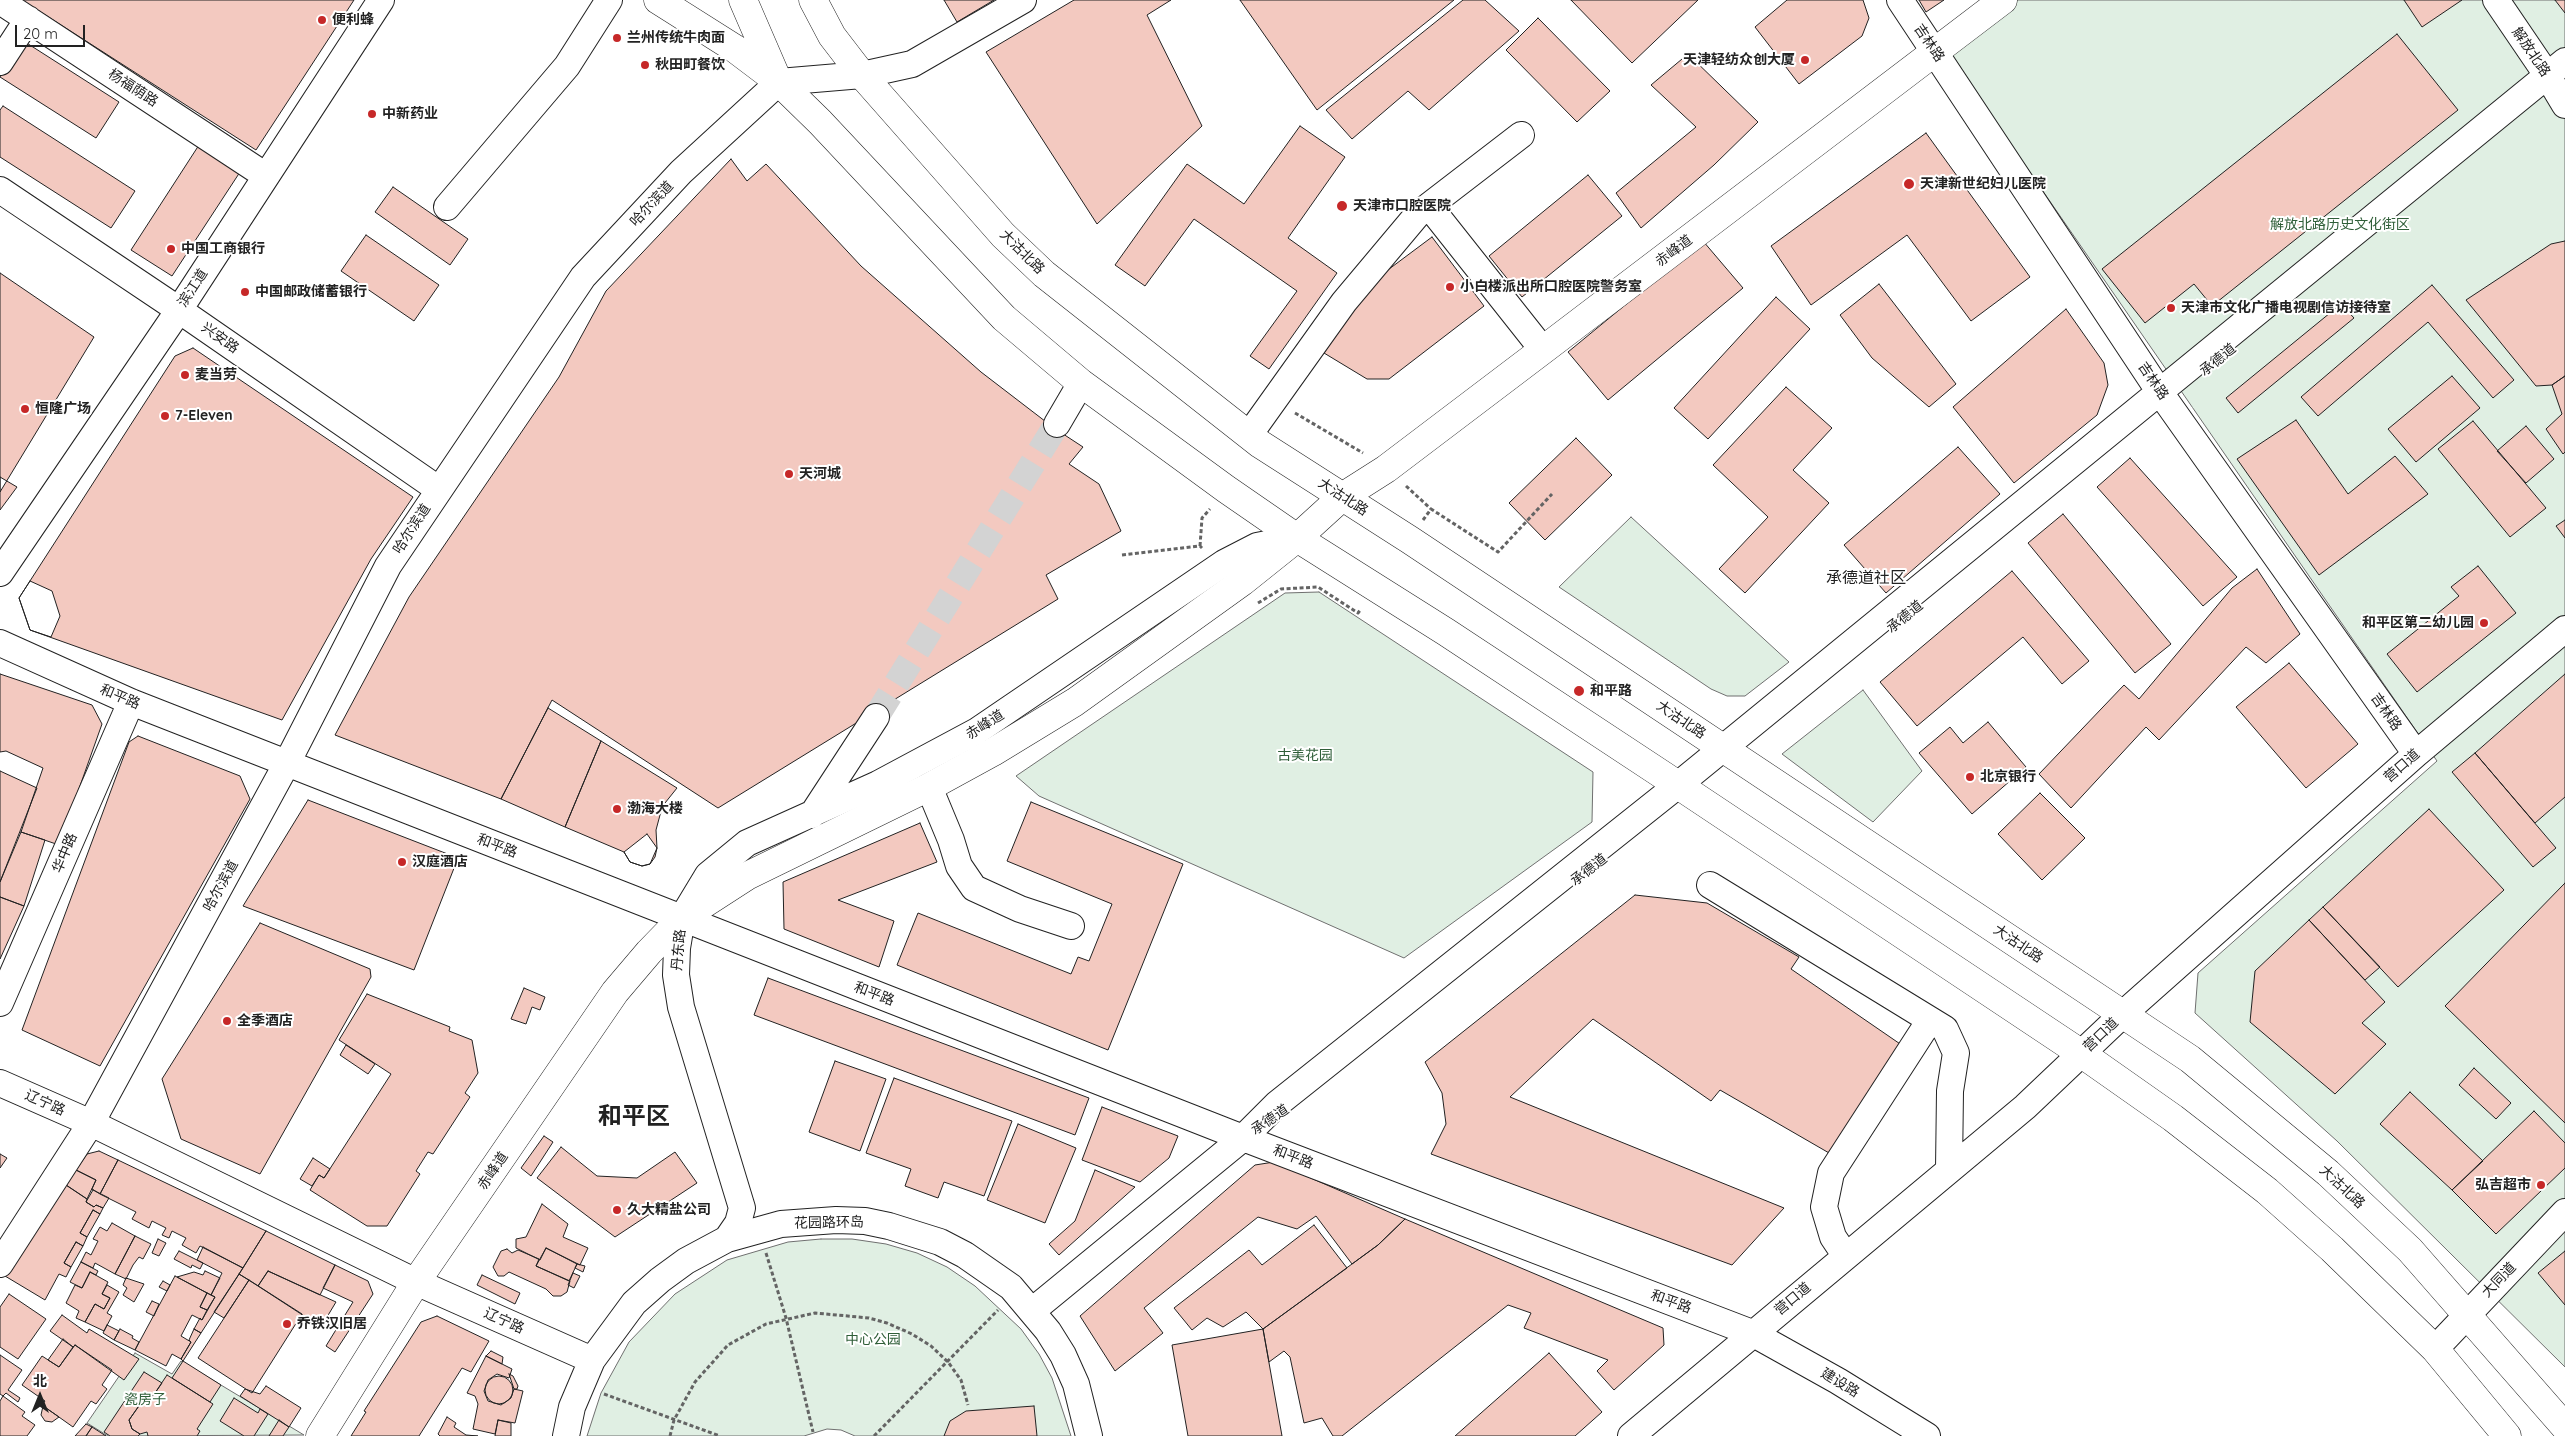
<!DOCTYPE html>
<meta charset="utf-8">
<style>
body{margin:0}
#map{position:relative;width:2565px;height:1436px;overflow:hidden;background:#fff;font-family:Quicksand,"Noto Sans SC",sans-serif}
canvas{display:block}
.north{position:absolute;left:15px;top:1371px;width:50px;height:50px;-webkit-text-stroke:4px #fff;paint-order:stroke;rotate:0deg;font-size:14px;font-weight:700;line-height:20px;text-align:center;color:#222}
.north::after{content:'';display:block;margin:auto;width:18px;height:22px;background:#222;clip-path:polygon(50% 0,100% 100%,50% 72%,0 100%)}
.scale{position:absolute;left:15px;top:25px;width:70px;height:22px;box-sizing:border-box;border:2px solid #222;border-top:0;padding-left:6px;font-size:15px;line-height:18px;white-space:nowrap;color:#222;-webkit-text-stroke:4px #fff;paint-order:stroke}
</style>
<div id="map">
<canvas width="2565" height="1436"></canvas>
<div class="north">北</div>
<div class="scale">20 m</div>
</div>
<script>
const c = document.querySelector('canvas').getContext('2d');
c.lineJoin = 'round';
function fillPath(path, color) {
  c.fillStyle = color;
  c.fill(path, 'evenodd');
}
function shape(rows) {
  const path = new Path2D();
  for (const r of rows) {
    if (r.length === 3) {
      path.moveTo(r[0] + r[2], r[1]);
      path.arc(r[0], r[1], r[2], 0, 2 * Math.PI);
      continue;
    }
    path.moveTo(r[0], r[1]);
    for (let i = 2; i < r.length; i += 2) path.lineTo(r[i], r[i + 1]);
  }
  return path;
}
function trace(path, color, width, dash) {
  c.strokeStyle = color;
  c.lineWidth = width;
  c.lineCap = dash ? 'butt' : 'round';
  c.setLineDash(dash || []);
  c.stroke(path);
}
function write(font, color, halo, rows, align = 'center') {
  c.font = font + ' Quicksand,"Noto Sans SC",sans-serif';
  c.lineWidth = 4;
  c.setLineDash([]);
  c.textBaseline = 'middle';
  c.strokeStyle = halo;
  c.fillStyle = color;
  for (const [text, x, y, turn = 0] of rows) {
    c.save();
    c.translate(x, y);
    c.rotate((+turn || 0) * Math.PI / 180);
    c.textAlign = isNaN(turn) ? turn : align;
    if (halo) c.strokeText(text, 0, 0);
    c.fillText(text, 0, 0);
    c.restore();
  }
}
const green = shape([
 [2017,0,2565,0,2565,1367,2337,1141,2195,1013,2198,973,2437,761,1948,54,2017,0],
 [1631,517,1789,662,1745,696,1727,696,1711,689,1559,587,1631,517],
 [1319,592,1593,772,1592,822,1404,958,1039,796,1016,776,1285,593,1319,592],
 [1863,690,1922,771,1873,822,1782,754,1863,690],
 [821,1239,852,1239,886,1244,917,1253,947,1267,975,1286,1021,1329,1039,1354,1052,1378,1071,1436,855,1436,841,1430,827,1429,804,1436,587,1436,601,1393,629,1342,675,1294,727,1260,788,1242,821,1239],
 [135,1353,172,1374,181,1361,304,1435,108,1436,87,1423,135,1353]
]);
const building = shape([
 [22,0,354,0,256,150,22,0],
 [944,0,994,0,957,22,944,0],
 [1074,0,1171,0,1147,15,1202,126,1097,224,986,52,1074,0],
 [1240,0,1454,0,1317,110,1240,0],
 [1463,0,1485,0,1519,31,1429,110,1408,91,1352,139,1326,110,1463,0],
 [1571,0,1698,0,1632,63,1571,0],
 [1787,0,1863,0,1869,18,1862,36,1799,84,1755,27,1787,0],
 [1919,0,1944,0,1926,12,1919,0],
 [2404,0,2462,0,2422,27,2404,0],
 [2555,0,2565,0,2565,13,2555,0],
 [1538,18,1610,91,1577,122,1506,50,1538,18],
 [2397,34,2458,110,2212,306,2194,284,2145,323,2102,269,2397,34],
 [22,40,119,102,96,138,0,77,22,40],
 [1688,54,1758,122,1714,165,1641,228,1616,193,1696,127,1651,85,1688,54],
 [3,106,135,191,111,228,0,157,0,110,3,106],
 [1300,126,1345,157,1288,238,1337,273,1269,369,1250,356,1297,291,1194,219,1145,286,1115,265,1187,164,1244,204,1300,126],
 [1926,133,2030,277,1971,321,1907,235,1811,305,1771,246,1926,133],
 [199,145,240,172,172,276,131,250,199,145],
 [731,159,747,181,766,164,861,266,981,372,1054,428,1083,447,1069,464,1099,484,1121,531,1046,575,1058,599,718,808,552,700,501,799,335,735,409,597,559,377,606,291,731,159],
 [1588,175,1622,216,1522,297,1489,256,1588,175],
 [393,187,468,239,450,265,375,212,393,187],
 [366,235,439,285,414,321,341,271,366,235],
 [1432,237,1484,306,1389,379,1367,379,1324,353,1369,284,1432,237],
 [1703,241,1743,288,1608,400,1568,352,1703,241],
 [2565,241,2565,376,2552,385,2536,386,2466,300,2551,244,2565,241],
 [0,273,94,337,0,492,0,273],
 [1879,284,1956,384,1929,407,1872,358,1840,315,1879,284],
 [2432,285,2514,380,2493,398,2428,322,2318,416,2301,397,2432,285],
 [1776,297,1810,329,1708,439,1674,408,1776,297],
 [2341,304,2354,318,2238,413,2226,398,2341,304],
 [2066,309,2104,363,2108,385,2097,415,2014,483,1953,407,2066,309],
 [193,348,413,497,371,559,282,720,30,630,19,598,175,356,193,348],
 [2452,376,2480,408,2416,462,2388,429,2452,376],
 [2565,376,2565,452,2563,454,2546,429,2562,414,2552,385,2565,376],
 [1786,387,1832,428,1793,470,1829,503,1745,593,1719,569,1768,517,1713,465,1786,387],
 [2296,420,2348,494,2395,456,2428,494,2319,575,2237,459,2296,420],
 [2473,421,2546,508,2510,537,2438,449,2473,421],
 [2526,426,2554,459,2526,483,2497,451,2526,426],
 [1576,438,1612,475,1545,540,1509,503,1576,438],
 [1958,447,2000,494,1886,593,1844,545,1958,447],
 [2130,458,2237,577,2203,606,2097,487,2130,458],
 [0,477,17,487,0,510,0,477],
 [2063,514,2171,644,2135,673,2028,543,2063,514],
 [2565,520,2565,538,2556,526,2565,520],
 [2478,566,2516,613,2417,692,2387,654,2459,596,2451,587,2478,566],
 [2257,569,2300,634,2266,663,2246,647,2159,740,2146,727,2071,808,2039,774,2124,685,2139,699,2232,588,2257,569],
 [2012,571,2089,661,2062,684,2023,637,1917,726,1880,682,2012,571],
 [30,581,52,591,60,616,51,637,30,630,19,598,30,581],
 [2289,663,2358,744,2306,788,2236,707,2289,663],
 [0,674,92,705,102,724,59,845,21,832,43,768,6,751,0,752,0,674],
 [2565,674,2565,797,2535,823,2475,753,2565,674],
 [548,708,601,741,565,827,501,799,548,708],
 [1988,722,2026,767,1972,814,1919,753,1950,727,1963,743,1988,722],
 [138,736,240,776,250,799,100,1066,22,1030,129,742,138,736],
 [601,741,677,788,665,803,660,815,656,830,657,848,650,864,642,866,630,862,624,852,565,827,601,741],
 [2475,753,2556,848,2533,867,2452,772,2475,753],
 [0,771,37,788,0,882,0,771],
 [2040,793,2085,838,2042,880,1998,834,2040,793],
 [308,800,458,858,414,970,243,906,308,800],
 [1031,802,1183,864,1108,1050,897,965,918,913,1071,974,1078,957,1089,961,1112,904,1007,861,1031,802],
 [2429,809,2504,890,2398,987,2323,907,2429,809],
 [920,823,937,862,838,900,894,921,879,967,784,929,783,882,920,823],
 [21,832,45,840,24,906,0,897,0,882,21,832],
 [647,834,657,848,655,857,650,864,642,866,630,862,624,852,647,834],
 [2565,883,2565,1123,2445,1006,2565,883],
 [1635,895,1707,903,1799,957,1791,969,1906,1048,1836,1157,1720,1090,1711,1101,1593,1019,1510,1097,1784,1208,1732,1265,1431,1154,1446,1124,1442,1093,1425,1062,1635,895],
 [0,897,24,906,0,959,0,897],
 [2323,907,2380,967,2365,980,2309,920,2323,907],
 [2309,920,2385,1002,2362,1023,2386,1044,2335,1094,2250,1022,2255,971,2309,920],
 [260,923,370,969,371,977,260,1174,181,1139,162,1079,260,923],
 [768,978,1089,1098,1075,1135,754,1015,768,978],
 [524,988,545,997,540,1010,532,1007,526,1024,511,1019,524,988],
 [367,994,450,1027,449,1031,472,1040,478,1073,465,1093,470,1097,433,1154,428,1152,416,1171,420,1174,387,1226,367,1226,310,1190,319,1175,324,1178,391,1074,339,1040,367,994],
 [346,1045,375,1064,368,1074,340,1055,346,1045],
 [835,1061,886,1079,860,1151,809,1132,835,1061],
 [2474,1068,2511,1103,2496,1119,2459,1085,2474,1068],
 [894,1078,1012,1121,984,1196,944,1182,938,1198,905,1186,911,1169,866,1153,894,1078],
 [2410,1092,2483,1161,2452,1190,2380,1124,2410,1092],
 [1102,1107,1178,1136,1169,1158,1140,1182,1082,1160,1102,1107],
 [2534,1111,2565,1143,2565,1168,2496,1234,2452,1190,2534,1111],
 [1018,1124,1076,1148,1045,1223,987,1200,1018,1124],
 [544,1136,553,1142,531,1176,521,1168,544,1136],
 [561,1147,597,1176,637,1178,675,1152,697,1183,615,1237,537,1178,561,1147],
 [99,1151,118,1160,100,1194,92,1189,96,1180,76,1170,87,1154,99,1151],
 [0,1154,7,1158,0,1168,0,1154],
 [313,1158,330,1169,324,1178,319,1175,312,1186,300,1179,313,1158],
 [118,1160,266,1231,243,1268,200,1246,196,1253,182,1245,186,1238,172,1231,169,1238,162,1235,166,1228,152,1221,149,1228,132,1219,136,1212,100,1194,118,1160],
 [1274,1162,1405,1219,1378,1245,1352,1264,1316,1216,1297,1229,1258,1217,1144,1308,1163,1333,1115,1371,1080,1316,1255,1165,1274,1162],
 [76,1170,96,1180,87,1199,66,1185,76,1170],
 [1095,1170,1135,1187,1059,1255,1049,1244,1075,1221,1095,1170],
 [66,1185,87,1199,86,1202,94,1207,96,1205,103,1208,100,1214,93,1210,80,1233,87,1237,83,1246,76,1242,64,1263,71,1267,66,1277,59,1274,45,1300,5,1276,66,1185],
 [93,1190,109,1198,103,1208,96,1205,94,1207,86,1202,93,1190],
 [542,1204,568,1224,563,1237,588,1248,580,1265,546,1248,540,1260,516,1248,516,1239,526,1237,542,1204],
 [93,1210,100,1214,87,1237,80,1233,93,1210],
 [1405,1219,1663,1328,1664,1345,1614,1390,1597,1371,1608,1360,1524,1328,1531,1313,1508,1305,1342,1436,1333,1436,1322,1418,1304,1423,1290,1357,1284,1351,1269,1362,1263,1329,1378,1245,1405,1219],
 [112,1223,135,1236,115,1274,95,1263,93,1268,81,1262,86,1252,91,1255,98,1241,93,1239,100,1227,107,1231,112,1223],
 [1314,1225,1347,1268,1263,1329,1246,1312,1223,1327,1207,1318,1192,1330,1174,1308,1249,1250,1262,1265,1314,1225],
 [266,1231,335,1265,320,1295,268,1271,258,1286,239,1274,266,1231],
 [135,1236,151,1244,143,1259,139,1257,133,1265,126,1279,115,1274,135,1236],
 [158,1239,166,1243,159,1256,152,1253,158,1239],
 [76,1242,83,1246,71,1267,64,1263,76,1242],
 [203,1247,243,1268,201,1333,194,1329,200,1318,202,1320,215,1297,211,1295,222,1273,197,1260,203,1247],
 [546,1248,577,1264,569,1281,536,1266,546,1248],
 [507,1249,512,1253,518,1250,539,1259,536,1266,570,1281,567,1292,561,1296,553,1296,546,1289,509,1272,504,1276,498,1276,493,1267,501,1251,507,1249],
 [179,1251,203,1263,200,1269,192,1265,191,1268,174,1259,179,1251],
 [2565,1251,2565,1305,2538,1273,2565,1251],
 [81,1262,98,1271,96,1275,90,1272,82,1288,70,1282,81,1262],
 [577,1264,585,1266,583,1272,575,1268,577,1264],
 [335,1265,368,1281,373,1294,335,1352,326,1346,353,1302,323,1288,335,1265],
 [205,1271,220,1278,211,1295,177,1277,194,1272,203,1275,205,1271],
 [268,1271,336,1302,321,1327,258,1286,268,1271],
 [90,1272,108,1282,102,1294,110,1298,104,1309,95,1304,85,1322,76,1318,79,1311,66,1303,75,1285,82,1288,90,1272],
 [573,1273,580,1276,574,1288,568,1285,573,1273],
 [239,1274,249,1280,224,1318,214,1312,239,1274],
 [482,1275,520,1293,515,1304,477,1285,482,1275],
 [175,1276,207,1293,200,1307,207,1310,202,1320,192,1315,181,1336,191,1342,181,1359,172,1354,166,1366,135,1350,175,1276],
 [126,1278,144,1284,134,1302,123,1295,127,1288,123,1285,126,1278],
 [249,1280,302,1314,252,1393,198,1358,249,1280],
 [163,1281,170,1285,167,1291,159,1287,163,1281],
 [107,1285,119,1292,107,1313,112,1316,104,1331,85,1322,95,1304,104,1309,110,1298,102,1294,107,1285],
 [207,1293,215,1297,207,1310,200,1307,207,1293],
 [9,1294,46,1319,18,1359,0,1347,0,1307,9,1294],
 [152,1301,159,1304,154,1316,146,1312,152,1301],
 [62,1315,87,1333,89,1329,139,1359,124,1380,75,1345,73,1347,50,1331,62,1315],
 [437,1316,489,1341,471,1372,462,1368,419,1436,351,1436,366,1412,364,1411,421,1322,437,1316],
 [107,1325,119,1331,114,1340,103,1333,107,1325],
 [120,1329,133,1336,132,1338,139,1342,135,1350,114,1340,120,1329],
 [194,1329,201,1333,183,1361,181,1359,191,1342,189,1340,194,1329],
 [1263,1329,1282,1436,1188,1436,1172,1345,1263,1329],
 [63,1339,73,1347,59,1367,48,1360,63,1339],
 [75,1345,112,1370,102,1385,107,1389,96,1404,91,1401,73,1427,42,1405,45,1401,22,1385,42,1356,59,1367,75,1345],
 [491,1351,503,1357,502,1364,486,1356,491,1351],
 [1549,1353,1602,1412,1575,1436,1455,1436,1549,1353],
 [0,1355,22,1370,8,1390,20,1398,18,1402,6,1393,3,1396,0,1394,0,1355],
 [486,1356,512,1369,509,1378,497,1374,488,1380,484,1391,488,1401,501,1405,511,1398,514,1389,523,1391,515,1423,498,1420,495,1434,473,1429,478,1404,475,1396,467,1393,486,1356],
 [183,1361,221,1385,210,1402,172,1378,183,1361],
 [144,1372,162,1383,153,1396,148,1393,129,1420,132,1429,140,1434,138,1436,110,1436,104,1432,144,1372],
 [509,1374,513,1376,518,1386,517,1389,514,1389,509,1374],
 [167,1375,213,1404,197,1429,200,1431,197,1436,148,1436,147,1432,140,1434,132,1429,129,1420,148,1393,153,1396,167,1375],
 [499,1390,14],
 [266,1386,301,1408,289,1427,240,1396,245,1389,260,1394,266,1386],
 [3,1396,25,1412,22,1416,35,1425,27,1436,0,1436,0,1401,3,1396],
 [234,1398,258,1413,260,1409,268,1414,254,1436,244,1436,220,1421,234,1398],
 [43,1406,59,1417,52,1422,45,1421,41,1415,43,1406],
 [1034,1406,1037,1436,944,1436,950,1421,966,1411,1034,1406],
 [447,1417,456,1423,454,1427,466,1435,478,1436,440,1436,438,1434,447,1417],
 [279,1420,289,1427,283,1436,269,1436,279,1420],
 [498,1420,511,1423,511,1436,495,1436,498,1420],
 [86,1424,92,1427,86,1436,75,1436,86,1424],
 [92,1427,106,1436,86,1436,92,1427]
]);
const minorTunnel = shape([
 [876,717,1057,424]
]);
const path = shape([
 [1295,413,1363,453],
 [1406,486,1431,509],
 [1423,520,1431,509,1498,552,1552,494],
 [1200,546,1202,518,1210,509],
 [1122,555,1200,546,1202,548],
 [1258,603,1281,589,1318,587,1358,613,1361,609],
 [766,1253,786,1318,813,1432],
 [604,1394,720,1436],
 [670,1436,674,1420,695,1382,728,1345,766,1324,815,1313,869,1318,887,1323,912,1334,931,1346,948,1362,961,1380,968,1405],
 [874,1436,998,1310]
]);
const minor = shape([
 [1900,0,2159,391,2416,754],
 [2496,0,2547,75,2565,105],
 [0,1,266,176],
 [0,62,28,19],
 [0,190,179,310,438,489],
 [1429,206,1543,350],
 [447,207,567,66,609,0],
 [1057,424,1081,383],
 [1249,435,1344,302,1417,215,1521,135],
 [0,573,179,310,381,0],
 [0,643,131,702,1243,1138,1752,1333,1838,1381,1927,1436],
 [929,787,951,840,959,866,974,888,1020,909,1071,926],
 [812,815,876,717],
 [1710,885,1945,1029,1956,1053,1950,1091,1949,1169],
 [0,1003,131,702],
 [0,1083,91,1123,416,1282,592,1360],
 [727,1239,738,1223,742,1208,681,1007,676,975,677,948,682,918,708,875,747,843,878,784,977,731,1224,563,1257,546,1297,538],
 [1845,1255,1833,1237,1824,1207,1831,1173,1930,1020],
 [0,1264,91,1123,287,763,388,566,583,277,681,172,779,82,862,75,912,64,1023,0],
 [1032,1311,1243,1138,1277,1104,1678,785,2565,61],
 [2435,1349,2565,1212],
 [566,1436,572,1407,592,1360,634,1303,660,1280,686,1261,727,1239,781,1224,836,1220,865,1221,889,1226,940,1242,965,1255,1011,1287,1048,1331,1063,1355,1076,1384,1089,1436],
 [1631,1436,2025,1107,2123,1014,2416,754,2565,629]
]);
const major = shape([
 [658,0,734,48,779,82,820,122,1004,318,1081,383,1226,489,1297,538,1446,632,1678,785,2082,1054,2173,1118,2267,1191,2332,1249,2435,1349,2507,1436],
 [743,0,778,81],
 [813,0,832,36,862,75,1003,235,1044,274,1260,444,1410,540,2190,1059,2328,1173,2410,1250,2565,1427],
 [320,1436,416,1282,615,992,649,952,682,918,747,876,929,787,993,752,1075,702,1242,582,1297,538,1342,497,1386,469,1543,350,2003,0]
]);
const markers = [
 [322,20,5,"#c62828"],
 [617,38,5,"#c62828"],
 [1805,60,5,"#c62828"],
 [645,65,5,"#c62828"],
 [372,114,5,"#c62828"],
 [1909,184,6,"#c62828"],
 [1342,206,6,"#c62828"],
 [171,249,5,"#c62828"],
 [1450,287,5,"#c62828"],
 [245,292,5,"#c62828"],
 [2171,308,5,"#c62828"],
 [185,375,5,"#c62828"],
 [25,409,5,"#c62828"],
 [165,416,5,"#c62828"],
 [789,474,5,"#c62828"],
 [2484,623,5,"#c62828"],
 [1579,691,6,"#c62828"],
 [1970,777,5,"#c62828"],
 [617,809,5,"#c62828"],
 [402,862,5,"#c62828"],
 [227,1021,5,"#c62828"],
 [2541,1185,5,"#c62828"],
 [617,1210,5,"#c62828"],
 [287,1324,5,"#c62828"]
];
const poiNames = [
 ["便利蜂",332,20],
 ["兰州传统牛肉面",627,38],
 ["天津轻纺众创大厦",1795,60,"right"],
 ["秋田町餐饮",655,65],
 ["中新药业",382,114],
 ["天津新世纪妇儿医院",1920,184],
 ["天津市口腔医院",1353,206],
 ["中国工商银行",181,249],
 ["小白楼派出所口腔医院警务室",1460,287],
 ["中国邮政储蓄银行",255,292],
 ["天津市文化广播电视剧信访接待室",2181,308],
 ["麦当劳",195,375],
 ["恒隆广场",35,409],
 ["7-Eleven",175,416],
 ["天河城",799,474],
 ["和平区第二幼儿园",2474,623,"right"],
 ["和平路",1590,691],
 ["北京银行",1980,777],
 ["渤海大楼",627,809],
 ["汉庭酒店",412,862],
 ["全季酒店",237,1021],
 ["弘吉超市",2531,1185,"right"],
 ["久大精盐公司",627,1210],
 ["乔铁汉旧居",297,1324]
];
const streetNames = [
 ["吉林路",1929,43,56],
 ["解放北路",2531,52,56],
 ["杨福荫路",133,88,33],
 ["哈尔滨道",652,204,-47],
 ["赤峰道",1674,251,-37],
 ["大沽北路",1022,252,45],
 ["滨江道",193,288,-57],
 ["兴安路",220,338,35],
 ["承德道",2218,360,-39],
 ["吉林路",2153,381,56],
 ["大沽北路",1343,497,33],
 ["哈尔滨道",412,529,-57],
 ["承德道",1905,617,-39],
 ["和平路",120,697,23],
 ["吉林路",2386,712,55],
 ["大沽北路",1681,720,34],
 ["赤峰道",985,725,-32],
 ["营口道",2402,766,-41],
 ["和平路",497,846,21],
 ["华中路",65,853,-67],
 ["承德道",1589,870,-38],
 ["哈尔滨道",221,886,-61],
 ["大沽北路",2018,944,34],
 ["丹东路",679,950,-85],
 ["和平路",874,994,21],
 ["营口道",2101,1035,-44],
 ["辽宁路",45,1103,24],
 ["承德道",1270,1120,-34],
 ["和平路",1293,1157,21],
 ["赤峰道",493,1171,-56],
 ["大沽北路",2342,1187,43],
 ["花园路环岛",829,1223,-1],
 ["大同道",2499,1280,-46],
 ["营口道",1793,1299,-40],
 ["和平路",1671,1302,20],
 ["辽宁路",504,1321,24],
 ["建设路",1840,1383,31]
];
const parkNames = [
 ["解放北路历史文化街区",2340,225],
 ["古美花园",1305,756],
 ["中心公园",873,1340],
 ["瓷房子",145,1400]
];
const quarterNames = [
 ["承德道社区",1866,578]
];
const townNames = [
 ["和平区",634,1117]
];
fillPath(green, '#e0efe3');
trace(green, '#6f6f6f', 1);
fillPath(building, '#f3c9c0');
trace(building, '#222', 1);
trace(minorTunnel, '#d3d3d3', 26, [26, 13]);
trace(minor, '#222', 28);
trace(major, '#222', 29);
trace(path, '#646464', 3, [4, 2.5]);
trace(minor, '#fff', 26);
trace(major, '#fff', 28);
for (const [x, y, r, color] of markers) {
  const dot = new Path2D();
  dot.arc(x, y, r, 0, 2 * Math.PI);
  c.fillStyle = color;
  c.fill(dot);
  trace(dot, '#fff', 2);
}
write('bold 14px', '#222', '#fff', poiNames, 'left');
write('14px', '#222', '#fff', streetNames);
write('14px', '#2f5e38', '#fff', parkNames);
write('16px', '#222', '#fff', quarterNames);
write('bold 24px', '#222', '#fff', townNames);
</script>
